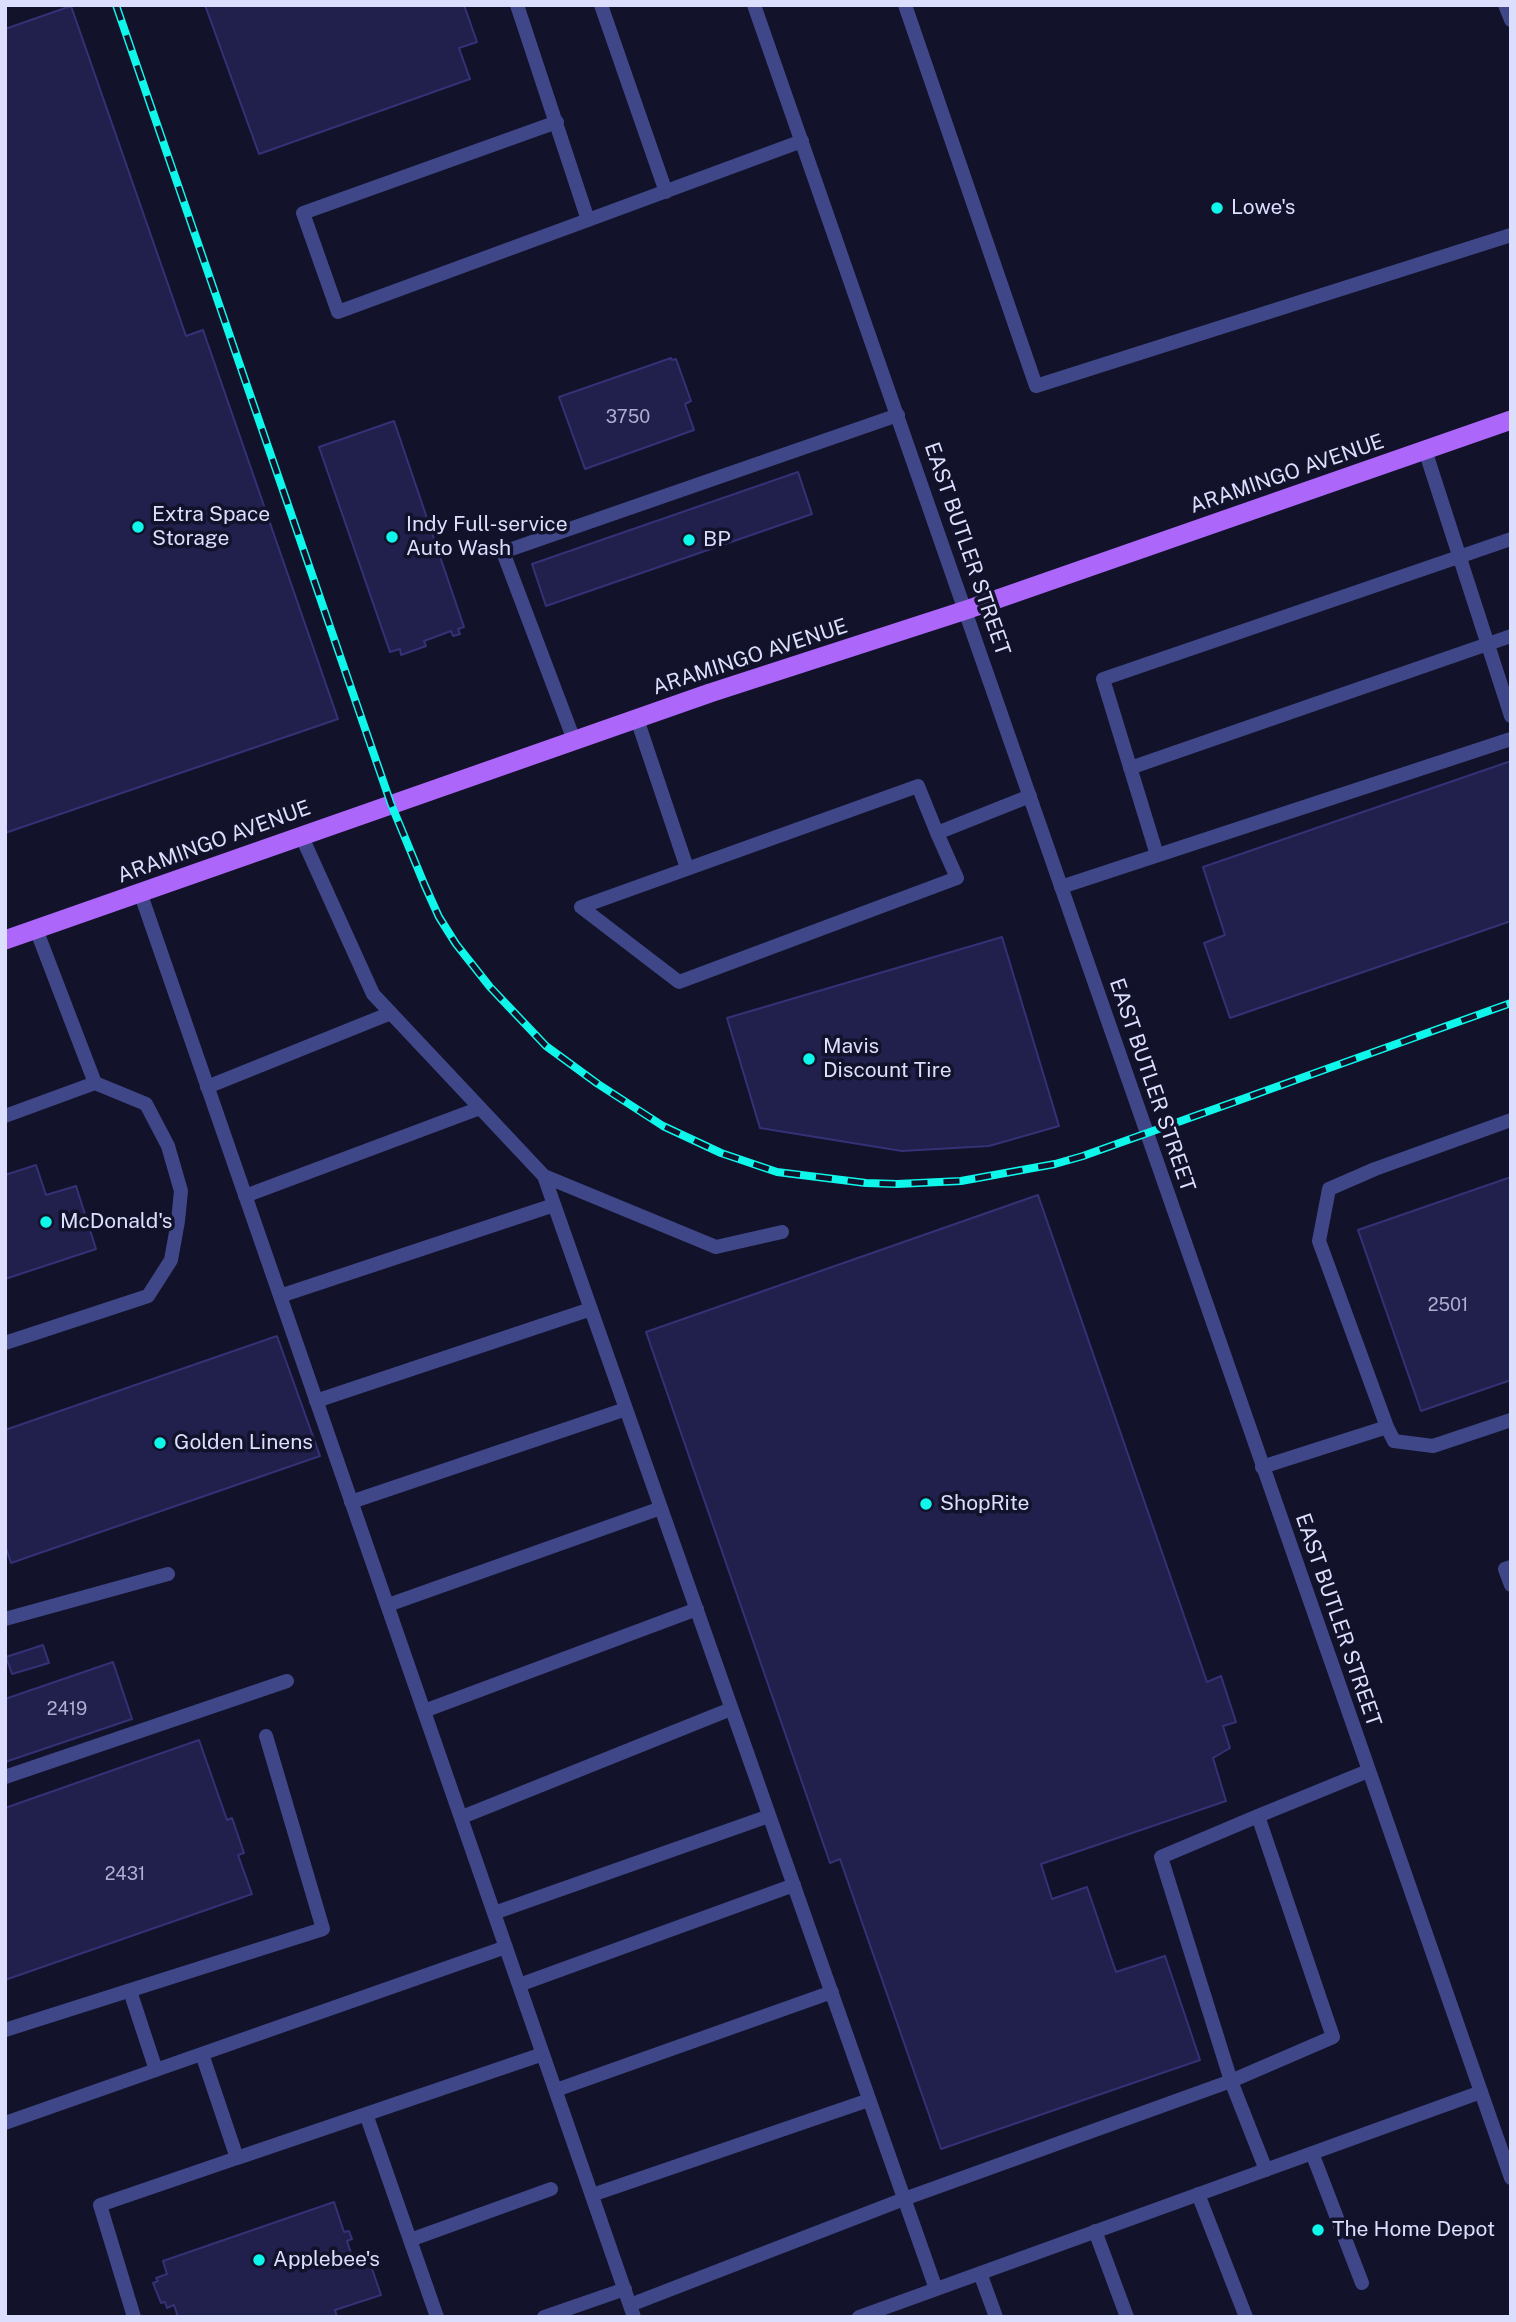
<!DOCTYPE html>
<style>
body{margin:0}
#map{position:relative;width:1516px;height:2322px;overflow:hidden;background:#12122a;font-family:"Public Sans",sans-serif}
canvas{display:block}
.frame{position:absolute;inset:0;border:7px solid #dcdefe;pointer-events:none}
</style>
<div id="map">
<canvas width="1516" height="2322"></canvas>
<div class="frame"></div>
</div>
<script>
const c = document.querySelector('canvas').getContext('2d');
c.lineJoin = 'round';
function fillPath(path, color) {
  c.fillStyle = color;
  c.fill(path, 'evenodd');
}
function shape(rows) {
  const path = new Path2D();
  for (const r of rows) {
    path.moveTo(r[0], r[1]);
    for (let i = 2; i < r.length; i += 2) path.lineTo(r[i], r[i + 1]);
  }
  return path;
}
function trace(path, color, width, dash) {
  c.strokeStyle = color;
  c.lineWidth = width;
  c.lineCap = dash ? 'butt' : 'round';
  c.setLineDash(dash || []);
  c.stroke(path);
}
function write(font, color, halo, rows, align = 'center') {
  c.font = font + ' "Public Sans",sans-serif';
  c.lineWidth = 7;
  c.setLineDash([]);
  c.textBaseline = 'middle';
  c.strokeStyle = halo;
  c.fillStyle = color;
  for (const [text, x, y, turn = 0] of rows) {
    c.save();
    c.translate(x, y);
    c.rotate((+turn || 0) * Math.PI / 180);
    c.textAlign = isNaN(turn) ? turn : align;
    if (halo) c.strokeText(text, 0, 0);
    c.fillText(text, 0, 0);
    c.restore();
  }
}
const building = shape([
 [205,5,464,5,477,42,459,48,470,79,259,154,205,5],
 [71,6,186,336,203,330,338,719,5,833,5,29,71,6],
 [671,358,672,360,676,359,691,401,685,404,694,430,585,469,559,397,671,358],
 [394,421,464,627,458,629,460,634,453,636,451,631,424,641,426,646,401,655,400,649,390,652,319,447,394,421],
 [798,472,812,514,546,606,532,564,798,472],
 [1511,761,1511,921,1230,1018,1204,943,1225,935,1203,867,1511,761],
 [1002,937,1059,1126,989,1146,902,1151,760,1128,727,1018,1002,937],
 [36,1165,46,1195,76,1186,96,1249,5,1279,5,1175,36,1165],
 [1511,1177,1511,1380,1421,1411,1358,1230,1511,1177],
 [1038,1195,1207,1682,1221,1676,1236,1722,1223,1726,1230,1748,1213,1758,1226,1801,1041,1864,1052,1899,1087,1887,1116,1972,1165,1956,1200,2060,941,2149,840,1859,830,1863,646,1332,1038,1195],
 [277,1336,320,1456,11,1563,5,1545,5,1430,277,1336],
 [43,1645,49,1663,12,1674,6,1657,43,1645],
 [113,1662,132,1719,5,1762,5,1699,113,1662],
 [199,1740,227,1820,232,1818,244,1853,238,1855,252,1894,5,1980,5,1808,199,1740],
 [334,2202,344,2232,349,2231,352,2239,347,2241,355,2265,369,2260,381,2295,335,2310,337,2317,178,2317,174,2305,167,2308,165,2302,161,2303,153,2283,158,2281,156,2278,167,2274,163,2261,334,2202]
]);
const service = shape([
 [517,5,588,220,802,141],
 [601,5,666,192],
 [905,5,1036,386,1511,235],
 [1505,5,1511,20],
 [557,122,303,213,338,312,588,220],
 [1425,450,1511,716],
 [637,719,687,868],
 [574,740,503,552,898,415],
 [1130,768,1511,636],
 [937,833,957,878,679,982,581,907,918,786,937,833,1030,796],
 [301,835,373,994,544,1176,936,2289],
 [1157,855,1103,679,1511,539],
 [1061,887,1511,739],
 [140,892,634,2317],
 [36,929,95,1083],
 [207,1087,391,1013],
 [5,1116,95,1083,146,1104,168,1146,181,1191,178,1221,171,1260,148,1296,5,1343],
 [544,1176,716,1247,782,1232],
 [245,1196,480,1108],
 [280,1296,554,1205],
 [316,1401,591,1309],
 [1387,1427,1394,1441,1433,1446,1511,1420],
 [1262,1467,1387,1427,1319,1241,1329,1189,1375,1169,1511,1120],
 [351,1502,626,1409],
 [1511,1567,1505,1569,1511,1585],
 [388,1605,661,1508],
 [5,1619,168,1574],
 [424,1711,697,1609],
 [5,1777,287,1681],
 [1258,1816,1333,2037,1231,2081,1161,1857,1258,1816],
 [1258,1816,1368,1771],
 [462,1817,731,1709],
 [494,1913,769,1816],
 [519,1985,794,1885],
 [130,1991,156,2070],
 [5,2030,323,1929,266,1736],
 [202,2054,237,2158,543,2054],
 [556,2090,832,1992],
 [366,2114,437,2317],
 [5,2123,506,1947],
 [1312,2153,1362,2283],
 [1198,2194,1246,2317],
 [592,2195,869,2100],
 [1095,2231,1127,2317],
 [410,2240,551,2189],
 [980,2273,996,2317],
 [630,2305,904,2199,1231,2081,1266,2170],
 [134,2317,100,2205,237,2158],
 [544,2317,625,2289],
 [859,2317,1481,2092]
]);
const minor = shape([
 [754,5,1511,2178]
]);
const primary = shape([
 [5,940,710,693,966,610,1511,420]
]);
const rail = shape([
 [116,5,391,804,425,886,439,917,456,944,490,987,546,1046,598,1084,663,1126,721,1153,777,1172,866,1183,897,1184,961,1181,1055,1164,1083,1156,1511,1003]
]);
const markers = [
 [1217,208,7,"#0ff7ea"],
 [138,527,7,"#0ff7ea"],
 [392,537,7,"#0ff7ea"],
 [689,540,7,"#0ff7ea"],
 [809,1059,7,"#0ff7ea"],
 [46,1222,7,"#0ff7ea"],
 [160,1443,7,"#0ff7ea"],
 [926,1504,7,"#0ff7ea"],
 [1318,2230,7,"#0ff7ea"],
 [259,2260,7,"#0ff7ea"]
];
const numberNames = [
 ["3750",628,417],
 ["2501",1448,1305],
 ["2419",67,1709],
 ["2431",125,1874]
];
const poiNames = [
 ["Lowe's",1231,208],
 ["Extra Space",152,515],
 ["Storage",152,539],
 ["Indy Full-service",406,525],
 ["Auto Wash",406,549],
 ["BP",703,540],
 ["Mavis",823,1047],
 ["Discount Tire",823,1071],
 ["McDonald's",60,1222],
 ["Golden Linens",174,1443],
 ["ShopRite",940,1504],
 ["The Home Depot",1332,2230],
 ["Applebee's",273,2260]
];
const streetNames = [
 ["ARAMINGO AVENUE",1287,474,-19],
 ["EAST BUTLER STREET",967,549,71],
 ["ARAMINGO AVENUE",750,657,-18],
 ["ARAMINGO AVENUE",214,842,-20],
 ["EAST BUTLER STREET",1152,1085,71],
 ["EAST BUTLER STREET",1338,1620,71]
];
fillPath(building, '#211f4b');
trace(building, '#343176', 2);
trace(service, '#3f4788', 14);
trace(minor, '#3f4788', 14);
trace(primary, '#ac67fa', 19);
trace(rail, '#0ff7ea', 8);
trace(rail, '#12122a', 5, [16]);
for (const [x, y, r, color] of markers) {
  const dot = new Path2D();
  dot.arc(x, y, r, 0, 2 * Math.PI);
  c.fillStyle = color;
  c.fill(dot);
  trace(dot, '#12122a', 2.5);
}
write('18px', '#adaed1', null, numberNames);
write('21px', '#dcdefe', '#12122a', poiNames, 'left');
write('21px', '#dcdefe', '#12122a', streetNames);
</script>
